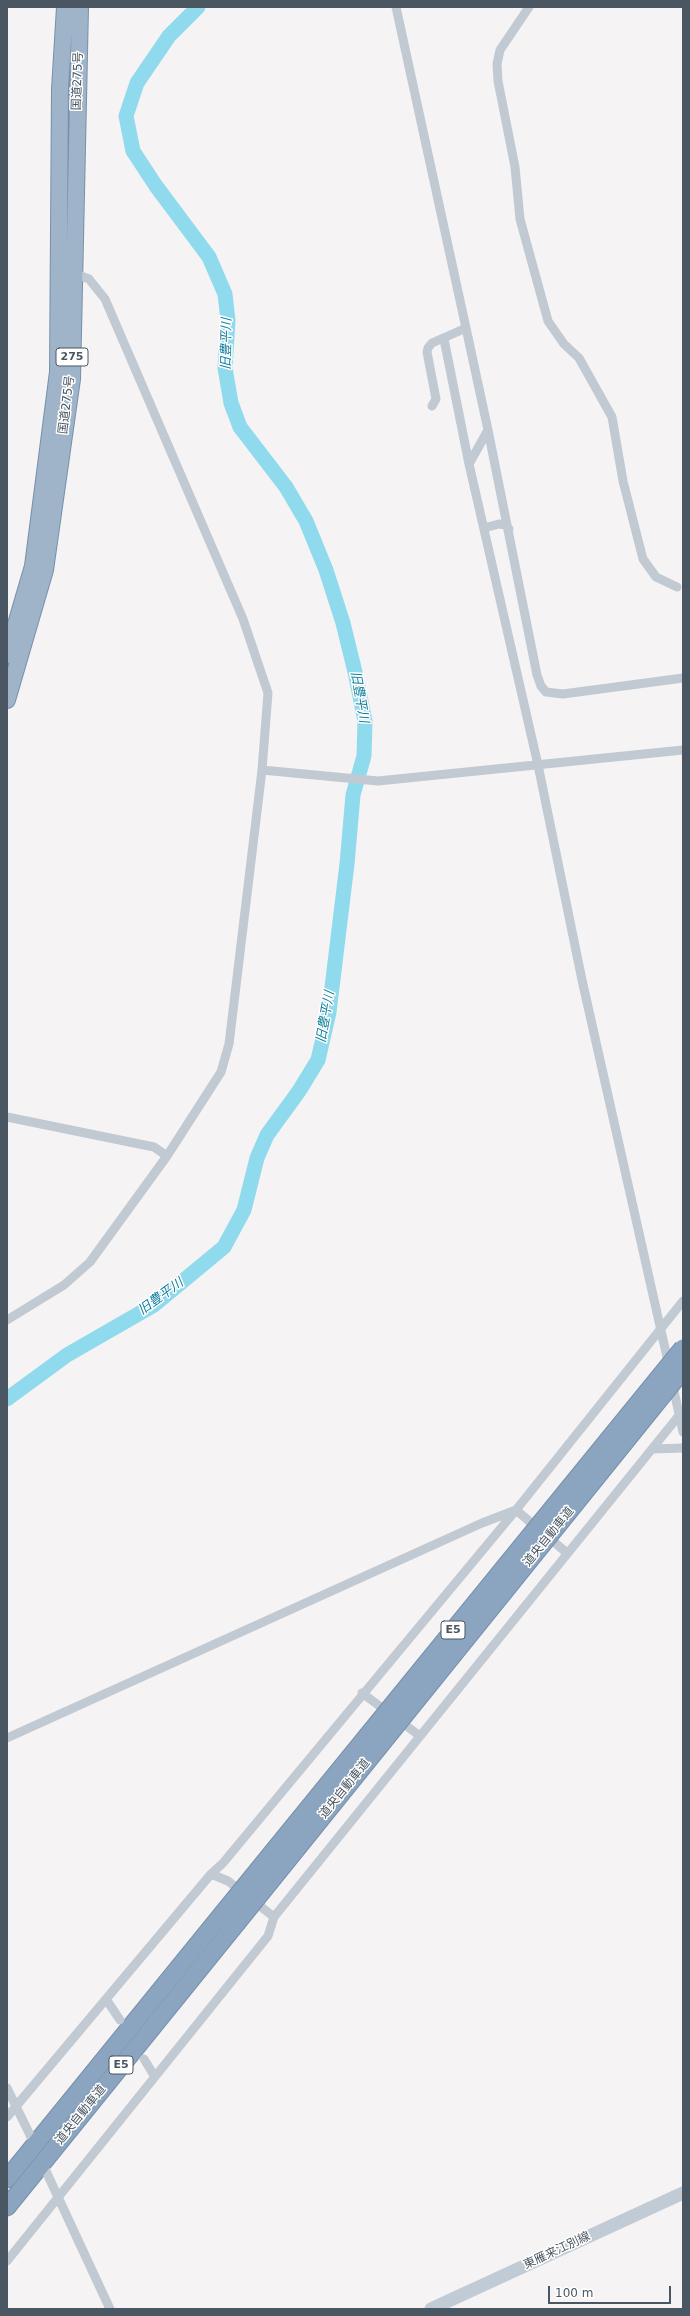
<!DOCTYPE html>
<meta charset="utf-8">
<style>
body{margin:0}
#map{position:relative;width:690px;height:2316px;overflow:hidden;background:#f5f3f3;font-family:"DejaVu Sans",sans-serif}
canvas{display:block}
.frame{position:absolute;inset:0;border:8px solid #4a5661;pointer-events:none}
.scale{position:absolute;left:548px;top:2286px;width:123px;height:18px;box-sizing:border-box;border:2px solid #4a5661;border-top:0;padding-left:5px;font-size:12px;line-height:14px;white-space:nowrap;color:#4a5661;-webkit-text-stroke:3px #fff;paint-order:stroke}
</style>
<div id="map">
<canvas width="690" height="2316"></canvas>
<div class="frame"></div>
<div class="scale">100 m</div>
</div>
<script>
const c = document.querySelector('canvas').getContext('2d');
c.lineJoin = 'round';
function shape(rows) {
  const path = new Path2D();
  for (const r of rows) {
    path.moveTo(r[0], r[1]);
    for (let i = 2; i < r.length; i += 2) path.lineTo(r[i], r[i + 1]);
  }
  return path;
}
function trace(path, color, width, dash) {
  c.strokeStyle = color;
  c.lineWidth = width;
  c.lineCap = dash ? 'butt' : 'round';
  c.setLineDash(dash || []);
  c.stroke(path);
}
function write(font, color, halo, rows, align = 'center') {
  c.font = font + ' "DejaVu Sans","Noto Sans JP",sans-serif';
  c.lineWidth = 3;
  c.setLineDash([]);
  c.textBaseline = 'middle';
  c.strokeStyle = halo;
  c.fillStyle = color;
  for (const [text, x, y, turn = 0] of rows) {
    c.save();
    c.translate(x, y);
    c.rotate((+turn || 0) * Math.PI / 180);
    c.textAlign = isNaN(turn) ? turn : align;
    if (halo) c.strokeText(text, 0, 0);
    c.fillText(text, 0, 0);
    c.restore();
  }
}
const river = shape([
 [7,1399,67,1355,154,1305,224,1247,244,1210,257,1158,267,1135,299,1091,318,1060,329,1012,347,864,353,795,364,756,365,721,355,672,343,623,326,570,306,521,286,487,240,427,231,403,225,368,228,320,225,294,209,257,156,186,133,151,126,116,137,83,169,36,198,7]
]);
const minor = shape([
 [396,7,466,328,432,343,428,348,427,352,436,399,432,406],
 [529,7,500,50,497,64,498,81,515,167,520,219,548,321,564,344,579,358,612,417,623,481,643,559,656,577,677,587],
 [466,328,488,430,469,464],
 [444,339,469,464,538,765,582,980,669,1366],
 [488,430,537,675,541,686,546,692,563,694,683,678],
 [484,528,499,524,506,525,509,529],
 [262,770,378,781,683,750],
 [7,1117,154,1147,167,1156],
 [7,1320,64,1285,90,1262,167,1156,221,1072,229,1044,262,770,268,693,243,619,105,299,89,279,71,272],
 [672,1382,683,1432],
 [653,1449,683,1448],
 [362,1693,420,1736],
 [7,1738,482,1523,516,1510,567,1553],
 [211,1874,228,1881,274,1917],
 [106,1999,120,2020],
 [144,2059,155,2077],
 [7,2088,31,2137],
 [7,2117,211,1874,223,1863,516,1510,683,1301],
 [45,2169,110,2309],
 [7,2261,268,1936,274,1917,681,1413]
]);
const secondary = shape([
 [431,2309,683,2193]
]);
const trunk = shape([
 [7,655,33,566,58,372,60,89,65,7],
 [7,700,45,570,72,379,80,7]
]);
const motorway = shape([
 [7,2179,223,1913],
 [7,2207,236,1924]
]);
const motorwayBridge = shape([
 [223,1913,683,1348],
 [236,1924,683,1370]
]);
const shields = [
 [72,357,32],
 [453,1630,24],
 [121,2065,24]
];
const shieldNames = [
 ["275",72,357],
 ["E5",453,1630],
 ["E5",121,2065]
];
const streetNames = [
 ["国道275号",78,81,-88],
 ["国道275号",67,405,-83],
 ["道央自動車道",549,1537,-51],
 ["道央自動車道",345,1789,-51],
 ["道央自動車道",81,2115,-51],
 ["東雁来江別線",557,2251,-25]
];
const waterNames = [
 ["旧豊平川",227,344,-89],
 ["旧豊平川",359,697,80],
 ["旧豊平川",326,1017,-80],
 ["旧豊平川",161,1297,-36]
];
trace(river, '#90daee', 15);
trace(trunk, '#7690ad', 18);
trace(motorway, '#7690ad', 19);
trace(minor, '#c1cad2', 9);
trace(secondary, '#c1cbd6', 13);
trace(trunk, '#9fb4c9', 16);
trace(motorway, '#8ba5c1', 17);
trace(motorwayBridge, '#7690ad', 19, []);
trace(motorwayBridge, '#8ba5c1', 17);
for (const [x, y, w] of shields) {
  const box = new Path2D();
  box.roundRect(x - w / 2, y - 9, w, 18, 3);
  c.fillStyle = '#fff';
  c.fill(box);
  trace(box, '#4a5661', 1);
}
write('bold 11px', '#4a5661', null, shieldNames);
write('12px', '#4a5661', '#fff', streetNames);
write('italic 13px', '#0c7c9b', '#fff', waterNames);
</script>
